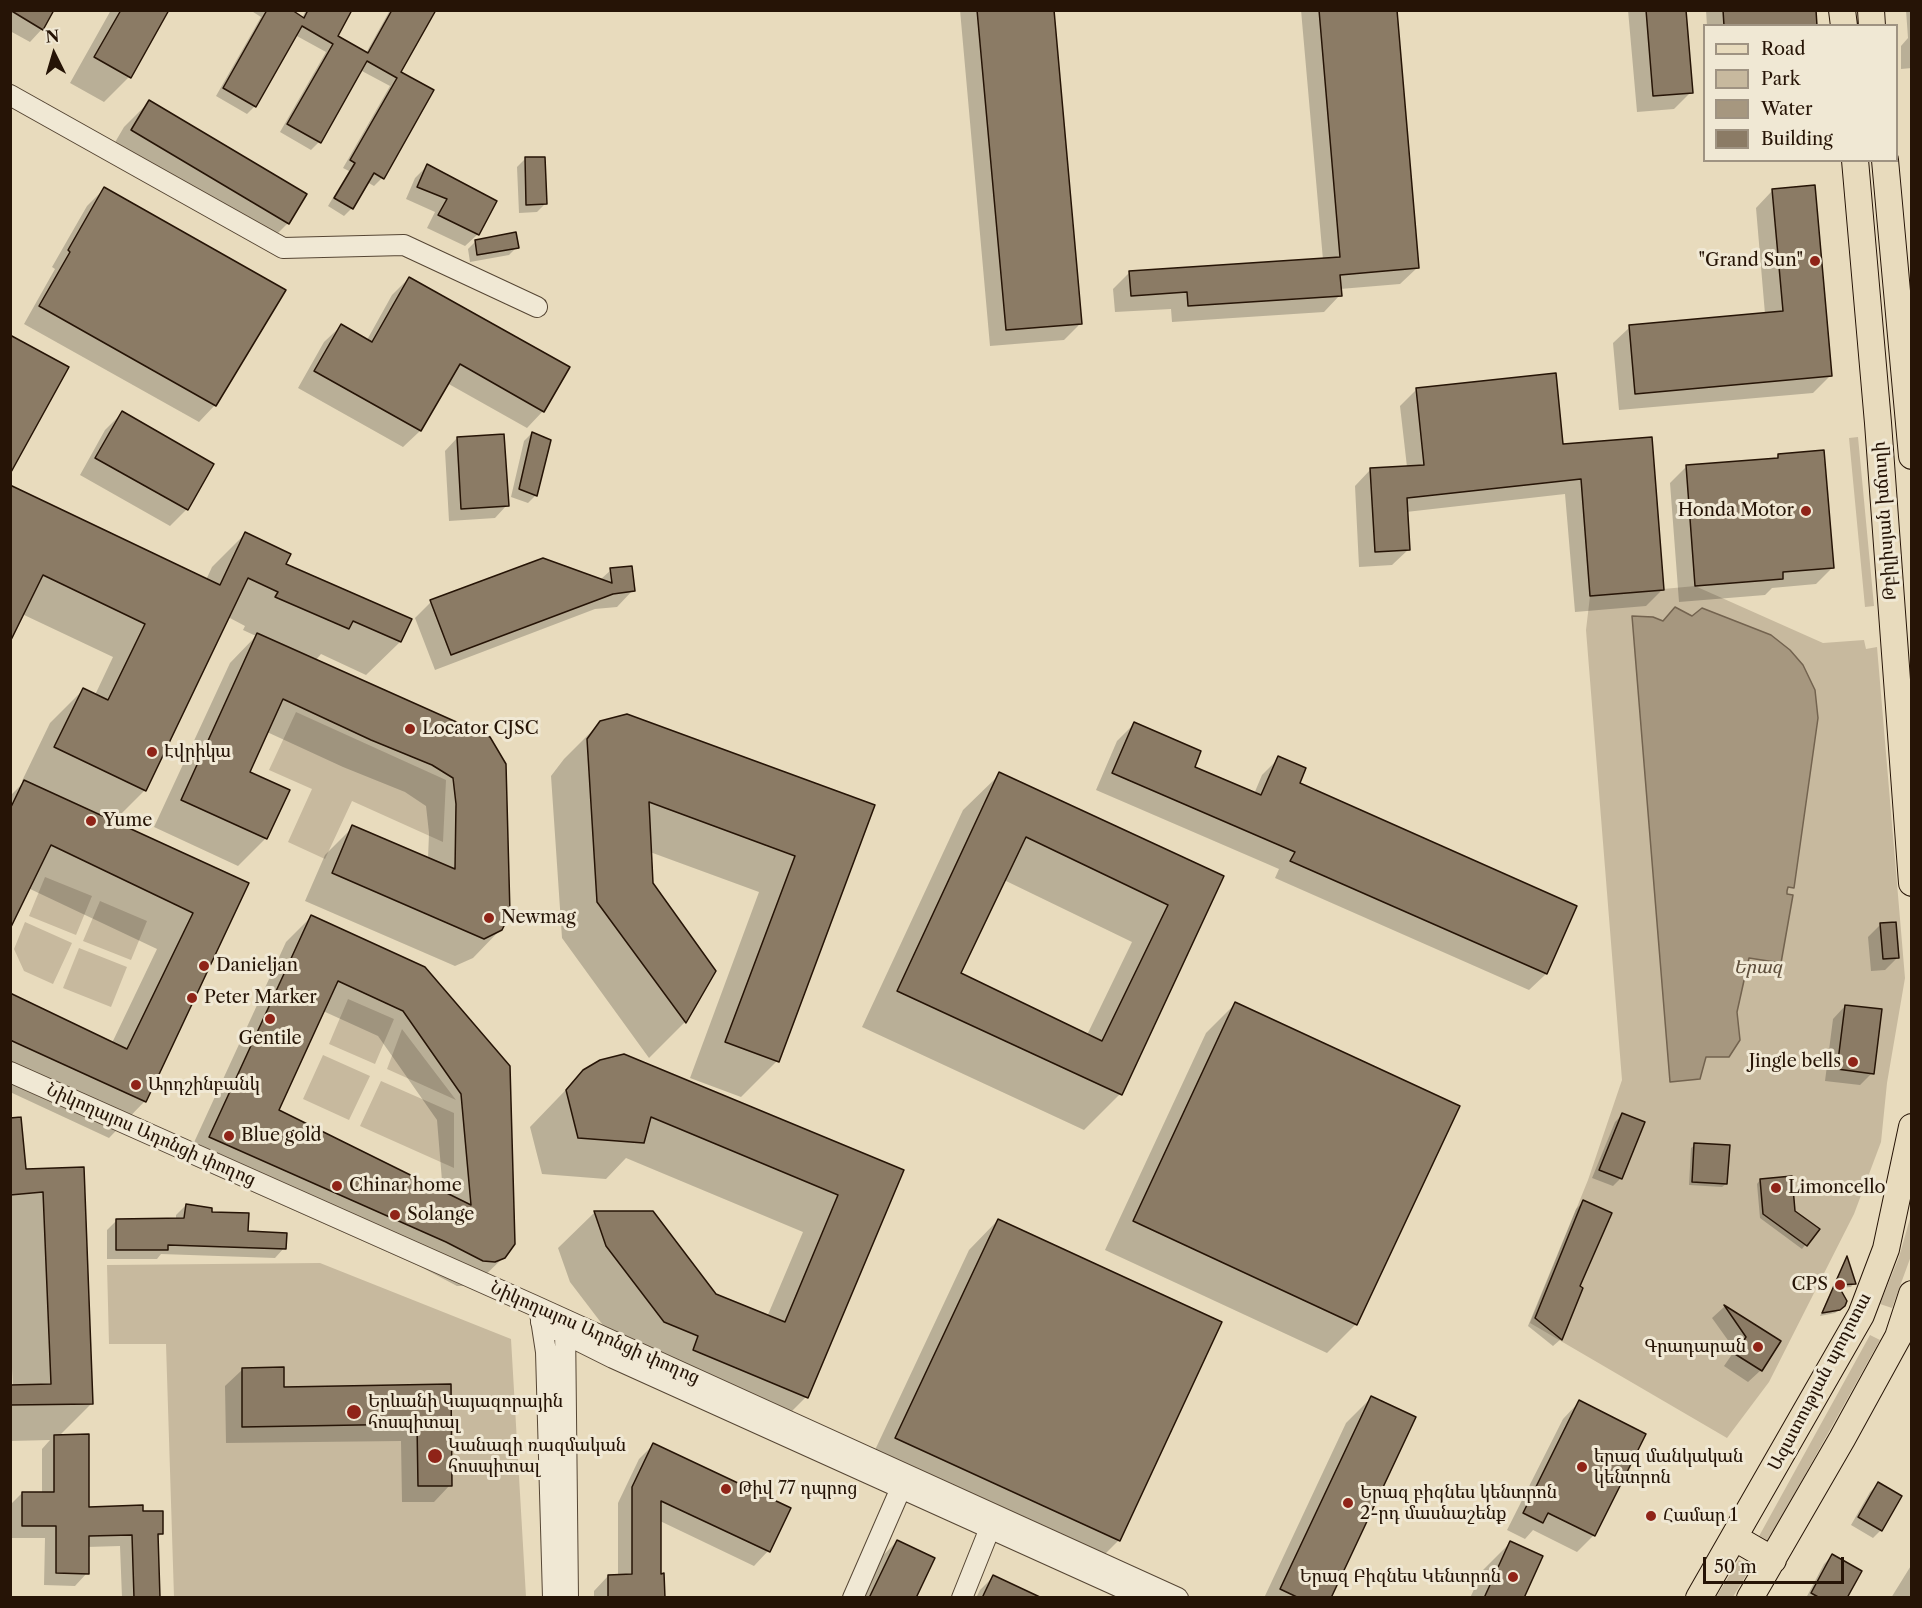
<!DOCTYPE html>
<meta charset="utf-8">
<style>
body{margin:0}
#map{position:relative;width:1922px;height:1608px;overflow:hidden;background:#e8dbbd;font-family:"Libre Caslon Text",serif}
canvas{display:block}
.frame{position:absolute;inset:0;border:12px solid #261406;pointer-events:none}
.legend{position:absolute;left:1703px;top:24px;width:195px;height:138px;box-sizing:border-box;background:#f0e8d4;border:2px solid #9f9382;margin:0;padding:8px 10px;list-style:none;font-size:18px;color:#261406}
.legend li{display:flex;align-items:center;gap:12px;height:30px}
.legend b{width:30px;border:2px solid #9f9382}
.north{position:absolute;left:24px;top:24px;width:60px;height:60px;-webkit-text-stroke:4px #f0e8d4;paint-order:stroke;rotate:355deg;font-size:16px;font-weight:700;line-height:24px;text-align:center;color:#261406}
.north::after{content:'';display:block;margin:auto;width:21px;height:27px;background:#261406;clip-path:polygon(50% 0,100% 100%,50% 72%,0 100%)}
.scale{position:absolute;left:1703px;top:1557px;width:141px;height:27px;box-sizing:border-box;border:3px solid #261406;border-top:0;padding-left:8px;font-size:18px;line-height:21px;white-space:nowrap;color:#261406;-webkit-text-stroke:4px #f0e8d4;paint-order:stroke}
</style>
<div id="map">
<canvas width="1922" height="1608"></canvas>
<div class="frame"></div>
<ul class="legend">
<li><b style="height:8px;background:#e8dbbd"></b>Road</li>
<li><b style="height:16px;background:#c7b99e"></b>Park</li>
<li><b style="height:16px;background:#a6977f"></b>Water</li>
<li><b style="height:16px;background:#8b7b65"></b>Building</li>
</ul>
<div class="north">N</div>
<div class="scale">50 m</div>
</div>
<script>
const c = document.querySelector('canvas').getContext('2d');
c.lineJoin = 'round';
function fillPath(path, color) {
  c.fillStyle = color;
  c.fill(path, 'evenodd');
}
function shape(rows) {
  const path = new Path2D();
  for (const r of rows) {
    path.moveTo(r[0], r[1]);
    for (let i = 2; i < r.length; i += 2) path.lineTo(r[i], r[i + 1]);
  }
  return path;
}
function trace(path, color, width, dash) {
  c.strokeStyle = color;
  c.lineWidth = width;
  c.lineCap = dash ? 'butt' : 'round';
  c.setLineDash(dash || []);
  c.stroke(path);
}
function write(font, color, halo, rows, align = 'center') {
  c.font = font + ' "Libre Caslon Text","Noto Serif Armenian",serif';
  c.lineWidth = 6;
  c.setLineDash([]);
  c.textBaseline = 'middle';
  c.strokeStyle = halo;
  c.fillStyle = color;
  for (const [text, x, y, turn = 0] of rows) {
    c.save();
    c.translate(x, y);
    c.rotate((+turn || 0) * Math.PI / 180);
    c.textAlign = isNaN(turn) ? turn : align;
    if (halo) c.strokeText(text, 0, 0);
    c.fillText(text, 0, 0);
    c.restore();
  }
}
const green = shape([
 [1858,437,1874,606,1865,607,1849,438],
 [1695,586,1823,643,1864,640,1866,649,1877,647,1905,978,1887,1083,1881,1142,1854,1214,1769,1382,1727,1438,1530,1323,1588,1180,1622,1080,1586,630,1590,596],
 [296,712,446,780,443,842,352,801,325,859,288,842,312,789,269,770],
 [45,877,92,896,76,935,29,916],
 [100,901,147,921,131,960,83,941],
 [25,922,72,943,53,984,24,971,14,949],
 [79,948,127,967,111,1007,63,988],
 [348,999,394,1019,375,1064,329,1044],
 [402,1029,456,1100,387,1069],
 [323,1055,370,1076,349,1120,303,1099],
 [381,1081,454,1113,454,1168,360,1126],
 [1911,1215,1911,1256,1892,1308,1880,1304,1899,1257],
 [320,1263,511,1339,526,1597,174,1597,166,1344,109,1344,107,1265],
 [1870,1335,1880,1340,1767,1543,1758,1538],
 [1739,1560,1751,1567,1733,1597,1716,1597]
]);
const water = shape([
 [1675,607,1692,616,1702,608,1771,635,1790,650,1803,665,1815,690,1818,718,1794,888,1788,887,1787,891,1787,894,1793,895,1781,963,1749,958,1737,1012,1740,1040,1729,1057,1706,1057,1700,1079,1670,1082,1632,616,1653,617,1663,621,1675,607]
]);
const shadow = shape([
 [10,10,53,10,42,29,30,42,10,31],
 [111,10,167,10,129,77,104,102,70,83],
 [250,10,289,10,302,18,306,10,351,10,336,37,366,53,390,10,434,10,399,73,382,178,374,186,367,182,352,208,344,216,328,206,349,171,343,168,390,86,360,70,319,142,311,150,280,132,326,52,295,35,255,106,247,114,216,96,261,17],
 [960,10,1053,10,1081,323,1064,340,990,346],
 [1301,10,1395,10,1417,268,1400,284,1340,289,1340,295,1324,312,1172,322,1171,309,1115,312,1113,289,1130,272,1323,260],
 [1628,10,1684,10,1691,92,1674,109,1637,112],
 [1706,10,1814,10,1815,26,1707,26],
 [1906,10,1912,10,1912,68,1901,69,1901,46,1908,38],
 [149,102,288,223,263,248,107,156,124,127],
 [525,159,545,204,537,212,519,213,517,167],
 [427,166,478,234,465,246,427,228,435,212,406,199,415,178],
 [104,189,215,405,199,422,24,324,55,269,52,267,87,206],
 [1772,191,1830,376,1813,393,1619,410,1613,343,1630,327,1765,314,1756,208],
 [476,241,517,247,509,255,470,262,468,249],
 [409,278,543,411,527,428,447,383,420,431,403,447,298,388,324,342,341,326,367,340,392,295],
 [1416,390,1562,446,1662,590,1646,606,1575,612,1565,494,1406,512,1409,549,1392,565,1359,567,1355,486,1371,469,1407,467,1400,406],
 [122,413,187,509,170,526,80,475,105,430],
 [532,433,549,440,536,495,528,503,511,497,524,441],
 [457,438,507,505,495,518,449,521,445,451],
 [1779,455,1833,567,1816,584,1772,588,1765,595,1679,602,1670,483,1687,466,1775,459],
 [10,487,206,580,212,567,245,534,284,564,410,619,400,642,366,675,321,654,315,661,489,739,501,929,473,958,455,966,305,901,325,855,353,827,428,859,429,833,426,806,405,792,343,767,267,732,248,773,266,838,238,866,154,827,230,663,256,636,243,630,245,626,228,617,145,790,113,822,247,884,145,1101,109,1138,10,1092,10,994,112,1043,157,949,28,888,10,925,10,796,24,782,22,781,50,723,83,690,95,695,113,657,22,614],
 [611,570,633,590,617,607,595,609,435,670,415,618,431,602,600,580],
 [601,722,873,806,777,1061,741,1097,690,1078,759,892,650,852,651,883,714,971,685,1022,649,1058,562,938,551,776,564,759],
 [1134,724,1193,767,1254,794,1262,775,1279,758,1298,784,1575,906,1546,974,1529,990,1275,878,1279,869,1096,790,1117,741],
 [1000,774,1222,876,1120,1094,1084,1130,862,1027,963,810],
 [1004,880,1132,942,1087,1035,959,974],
 [311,917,508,1067,504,1257,478,1282,469,1286,457,1286,421,1267,185,1162,286,942],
 [323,1011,378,1036,437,1120,443,1193,277,1110],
 [1880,925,1898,957,1885,970,1871,971,1868,937],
 [1235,1004,1356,1324,1327,1353,1105,1250,1206,1033],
 [1845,1006,1872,1073,1860,1085,1825,1081,1833,1019],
 [584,1071,902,1171,806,1397,770,1433,628,1358,570,1282,558,1248,595,1212,715,1295,767,1317,803,1232,626,1158,606,1179,542,1174,530,1127],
 [1623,1114,1621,1178,1613,1186,1592,1178,1615,1122],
 [10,1136,25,1171,83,1169,92,1403,59,1436,88,1509,142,1513,162,1533,157,1538,158,1598,122,1598,120,1546,87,1547,87,1573,75,1586,44,1585,45,1538,10,1538,10,1505,22,1493,42,1493,42,1449,50,1440,10,1441,10,1387,13,1387,10,1331],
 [1695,1145,1726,1184,1722,1187,1689,1185,1691,1148],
 [1760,1180,1794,1212,1818,1229,1802,1249,1760,1218,1757,1184],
 [1583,1202,1578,1287,1561,1339,1553,1346,1528,1326,1576,1209],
 [186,1205,210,1213,246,1232,284,1248,275,1258,161,1254,157,1259,107,1259,107,1230,117,1220,176,1220,176,1215],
 [998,1220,1119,1540,1089,1570,867,1467,969,1250],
 [1846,1258,1854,1283,1851,1287,1838,1288,1840,1309,1835,1313,1820,1316],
 [1724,1307,1779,1342,1761,1370,1748,1382,1724,1366,1735,1350,1712,1318],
 [242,1370,283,1388,449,1386,450,1485,434,1502,402,1502,401,1441,226,1443,225,1386],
 [1371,1398,1329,1598,1264,1598,1346,1423],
 [1579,1402,1594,1535,1577,1552,1533,1530,1525,1539,1507,1530,1563,1419],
 [653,1445,789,1509,768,1551,754,1566,660,1521,660,1575,663,1598,594,1598,594,1591,608,1576,618,1576,618,1503,639,1459],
 [1878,1484,1881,1530,1873,1538,1851,1525,1870,1492],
 [897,1541,914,1598,857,1598,872,1567],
 [1510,1543,1522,1598,1470,1598,1483,1570],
 [1832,1556,1845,1598,1806,1598,1824,1564],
 [1912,1564,1912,1598,1891,1598],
 [993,1577,1038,1598,976,1598,980,1590]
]);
const building = shape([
 [10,10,54,10,43,30,10,10],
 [121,10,169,10,131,78,94,57,121,10],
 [267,10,292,10,304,18,308,10,352,10,338,36,368,53,392,10,436,10,401,72,434,90,384,179,374,173,353,209,334,198,355,163,350,160,397,78,367,61,321,143,287,124,333,44,302,26,256,107,223,88,267,10],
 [977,10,1054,10,1082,324,1006,330,977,10],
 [1319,10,1397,10,1419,268,1340,275,1342,296,1188,306,1187,292,1131,296,1129,271,1340,257,1319,10],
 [1646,10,1686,10,1693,93,1653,96,1646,10],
 [1723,10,1816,10,1817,26,1724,26,1723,10],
 [149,100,307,194,289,224,131,130,149,100],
 [525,157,545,157,547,204,526,205,525,157],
 [427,164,497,201,479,235,438,215,447,199,417,187,427,164],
 [1815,185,1832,376,1635,394,1629,325,1783,311,1772,189,1815,185],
 [104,187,286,290,216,406,39,306,70,252,68,250,104,187],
 [516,232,519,248,477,255,475,240,516,232],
 [409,277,570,367,544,412,460,364,421,431,314,371,341,324,372,342,409,277],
 [10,335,69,367,10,474,10,335],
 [1556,373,1563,444,1652,437,1664,590,1590,596,1581,479,1407,498,1410,550,1375,552,1370,468,1424,465,1416,388,1556,373],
 [122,411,214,464,188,510,95,458,122,411],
 [532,432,551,440,537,496,519,489,532,432],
 [504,434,509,506,461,509,457,437,504,434],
 [1824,450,1834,568,1783,572,1783,579,1695,586,1686,465,1778,458,1778,454,1824,450],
 [10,485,220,585,245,532,291,554,286,564,412,619,401,642,353,621,349,629,275,597,278,592,248,578,146,791,54,747,83,688,108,700,145,624,43,575,10,642,10,485],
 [543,558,612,583,610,568,632,566,635,591,613,594,451,655,430,600,543,558],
 [257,633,490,737,506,764,510,914,502,930,484,939,332,873,352,825,455,869,456,804,453,778,432,765,371,740,283,699,250,772,290,790,267,839,181,800,257,633],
 [627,714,875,805,779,1062,725,1042,795,856,649,802,653,883,716,971,686,1023,597,902,587,739,600,721,627,714],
 [1134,722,1201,751,1195,767,1261,795,1278,756,1306,768,1300,783,1577,906,1547,974,1290,861,1295,852,1112,773,1134,722],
 [999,772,1224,876,1122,1095,897,991,999,772],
 [1026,837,1168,905,1102,1041,961,973,1026,837],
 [24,780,249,883,146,1102,10,1040,10,993,127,1049,193,913,51,845,10,929,10,809,24,780],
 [311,915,425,967,510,1066,515,1244,505,1258,495,1262,483,1261,446,1242,209,1137,311,915],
 [338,981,403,1011,461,1094,471,1205,279,1110,338,981],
 [1896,922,1899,958,1883,959,1880,923,1896,922],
 [1235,1002,1460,1106,1357,1325,1133,1221,1235,1002],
 [1845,1005,1882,1009,1874,1074,1837,1069,1845,1005],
 [624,1054,904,1170,808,1398,693,1350,698,1336,664,1322,606,1246,594,1211,653,1211,716,1294,785,1322,838,1195,651,1117,644,1143,578,1138,566,1090,583,1070,600,1060,624,1054],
 [1622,1113,1645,1122,1622,1179,1599,1170,1622,1113],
 [21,1117,26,1169,84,1167,93,1404,10,1405,10,1385,51,1384,43,1192,10,1195,10,1118,21,1117],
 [1694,1143,1730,1145,1727,1184,1692,1182,1694,1143],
 [1792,1176,1795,1211,1820,1229,1807,1246,1763,1214,1760,1179,1792,1176],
 [1583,1200,1612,1213,1580,1286,1583,1288,1562,1340,1535,1318,1583,1200],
 [186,1204,212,1208,212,1212,249,1213,248,1231,287,1233,286,1249,168,1245,168,1250,116,1250,116,1219,184,1218,186,1204],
 [998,1219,1222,1322,1120,1541,895,1438,998,1219],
 [1847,1256,1856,1284,1838,1285,1847,1301,1845,1306,1840,1310,1822,1313,1847,1256],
 [1724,1305,1781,1341,1762,1371,1735,1354,1746,1337,1724,1305],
 [284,1367,284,1387,451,1384,452,1486,418,1486,417,1424,242,1427,242,1368,284,1367],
 [1371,1396,1416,1417,1331,1598,1299,1598,1280,1589,1371,1396],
 [1579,1400,1646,1434,1595,1536,1548,1513,1543,1523,1523,1513,1579,1400],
 [89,1434,89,1507,143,1505,143,1511,163,1511,163,1534,158,1534,160,1598,134,1598,132,1535,89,1536,89,1574,56,1573,56,1526,22,1526,22,1492,54,1492,54,1435,89,1434],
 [653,1443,791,1508,770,1552,661,1501,661,1574,664,1573,665,1598,608,1598,608,1575,632,1574,632,1487,653,1443],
 [1878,1482,1902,1496,1882,1531,1858,1517,1878,1482],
 [897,1540,935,1558,916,1598,869,1598,897,1540],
 [1510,1541,1543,1556,1524,1598,1484,1598,1510,1541],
 [1832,1554,1862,1571,1847,1598,1820,1598,1811,1593,1832,1554],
 [993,1575,1010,1583,1042,1598,982,1598,993,1575]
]);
const minor = shape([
 [10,95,283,248,404,245,537,307],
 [10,1072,533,1305,1178,1598],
 [540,1313,546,1352,553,1598],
 [541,1322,613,1358,1144,1598],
 [565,1324,568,1598],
 [853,1598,901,1488],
 [962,1598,990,1528]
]);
const major = shape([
 [1842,10,1844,26],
 [1871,10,1872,26],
 [1855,160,1878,423,1912,883],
 [1885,160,1912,456],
 [1735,1538,1773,1560],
 [1699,1598,1861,1315,1886,1249,1912,1127],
 [1750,1598,1842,1439,1898,1337,1912,1294]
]);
const markers = [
 [1815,261,6,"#8f2418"],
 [1806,511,6,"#8f2418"],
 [410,729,6,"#8f2418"],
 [152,752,6,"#8f2418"],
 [91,821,6,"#8f2418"],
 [489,918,6,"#8f2418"],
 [204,966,6,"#8f2418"],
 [192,998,6,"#8f2418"],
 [270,1019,6,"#8f2418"],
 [1853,1062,6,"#8f2418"],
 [136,1085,6,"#8f2418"],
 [229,1136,6,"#8f2418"],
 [337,1186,6,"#8f2418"],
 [1776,1188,6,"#8f2418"],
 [395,1215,6,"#8f2418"],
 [1840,1285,6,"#8f2418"],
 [1758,1347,6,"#8f2418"],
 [354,1412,8,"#8f2418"],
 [435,1456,8,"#8f2418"],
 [1582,1467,6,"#8f2418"],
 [726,1489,6,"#8f2418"],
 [1348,1503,6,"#8f2418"],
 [1651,1516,6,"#8f2418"],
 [1513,1577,6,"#8f2418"]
];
const poiNames = [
 ["\"Grand Sun\"",1803,261,"right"],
 ["Honda Motor",1794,511,"right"],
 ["Locator CJSC",422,729],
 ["Էվրիկա",164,752],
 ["Yume",103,821],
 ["Newmag",501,918],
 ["Danieljan",216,966],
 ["Peter Marker",204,998],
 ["Gentile",270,1039,"center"],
 ["Jingle bells",1841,1062,"right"],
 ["Արդշինբանկ",148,1085],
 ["Blue gold",241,1136],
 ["Chinar home",349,1186],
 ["Limoncello",1788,1188],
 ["Solange",407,1215],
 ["CPS",1828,1285,"right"],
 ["Գրադարան",1746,1347,"right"],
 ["Երևանի Կայազորային",368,1402],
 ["հոսպիտալ",368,1423],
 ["Կանազի ռազմական",448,1446],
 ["հոսպիտալ",448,1467],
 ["երազ մանկական",1594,1457],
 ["կենտրոն",1594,1478],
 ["Թիվ 77 դպրոց",738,1489],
 ["Երազ բիզնես կենտրոն",1360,1493],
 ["2-րդ մասնաշենք",1360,1514],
 ["Համար 1",1663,1516],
 ["Երազ Բիզնես Կենտրոն",1501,1577,"right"]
];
const streetNames = [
 ["Թբիլիսյան խճուղի",1885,521,-94],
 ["Նիկողայոս Ադոնցի փողոց",151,1135,24],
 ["Նիկողայոս Ադոնցի փողոց",595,1333,24],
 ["Ազատության պողոտա",1820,1382,-62]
];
const parkNames = [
 ["Երազ",1758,968]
];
fillPath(green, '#c7b99e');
fillPath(water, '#a6977f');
trace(water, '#73634f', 1.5);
fillPath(shadow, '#0003');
fillPath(building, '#8b7b65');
trace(building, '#261406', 1.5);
trace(minor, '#564634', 22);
trace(major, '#261406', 28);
trace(minor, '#f0e8d4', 20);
trace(major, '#e8dbbd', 26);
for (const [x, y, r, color] of markers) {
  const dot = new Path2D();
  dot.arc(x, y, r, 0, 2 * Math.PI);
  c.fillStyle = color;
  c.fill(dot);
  trace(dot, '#f0e8d4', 2);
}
write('18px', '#261406', '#f0e8d4', poiNames, 'left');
write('18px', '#261406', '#f0e8d4', streetNames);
write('italic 18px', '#5e4e3b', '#f0e8d4', parkNames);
</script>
